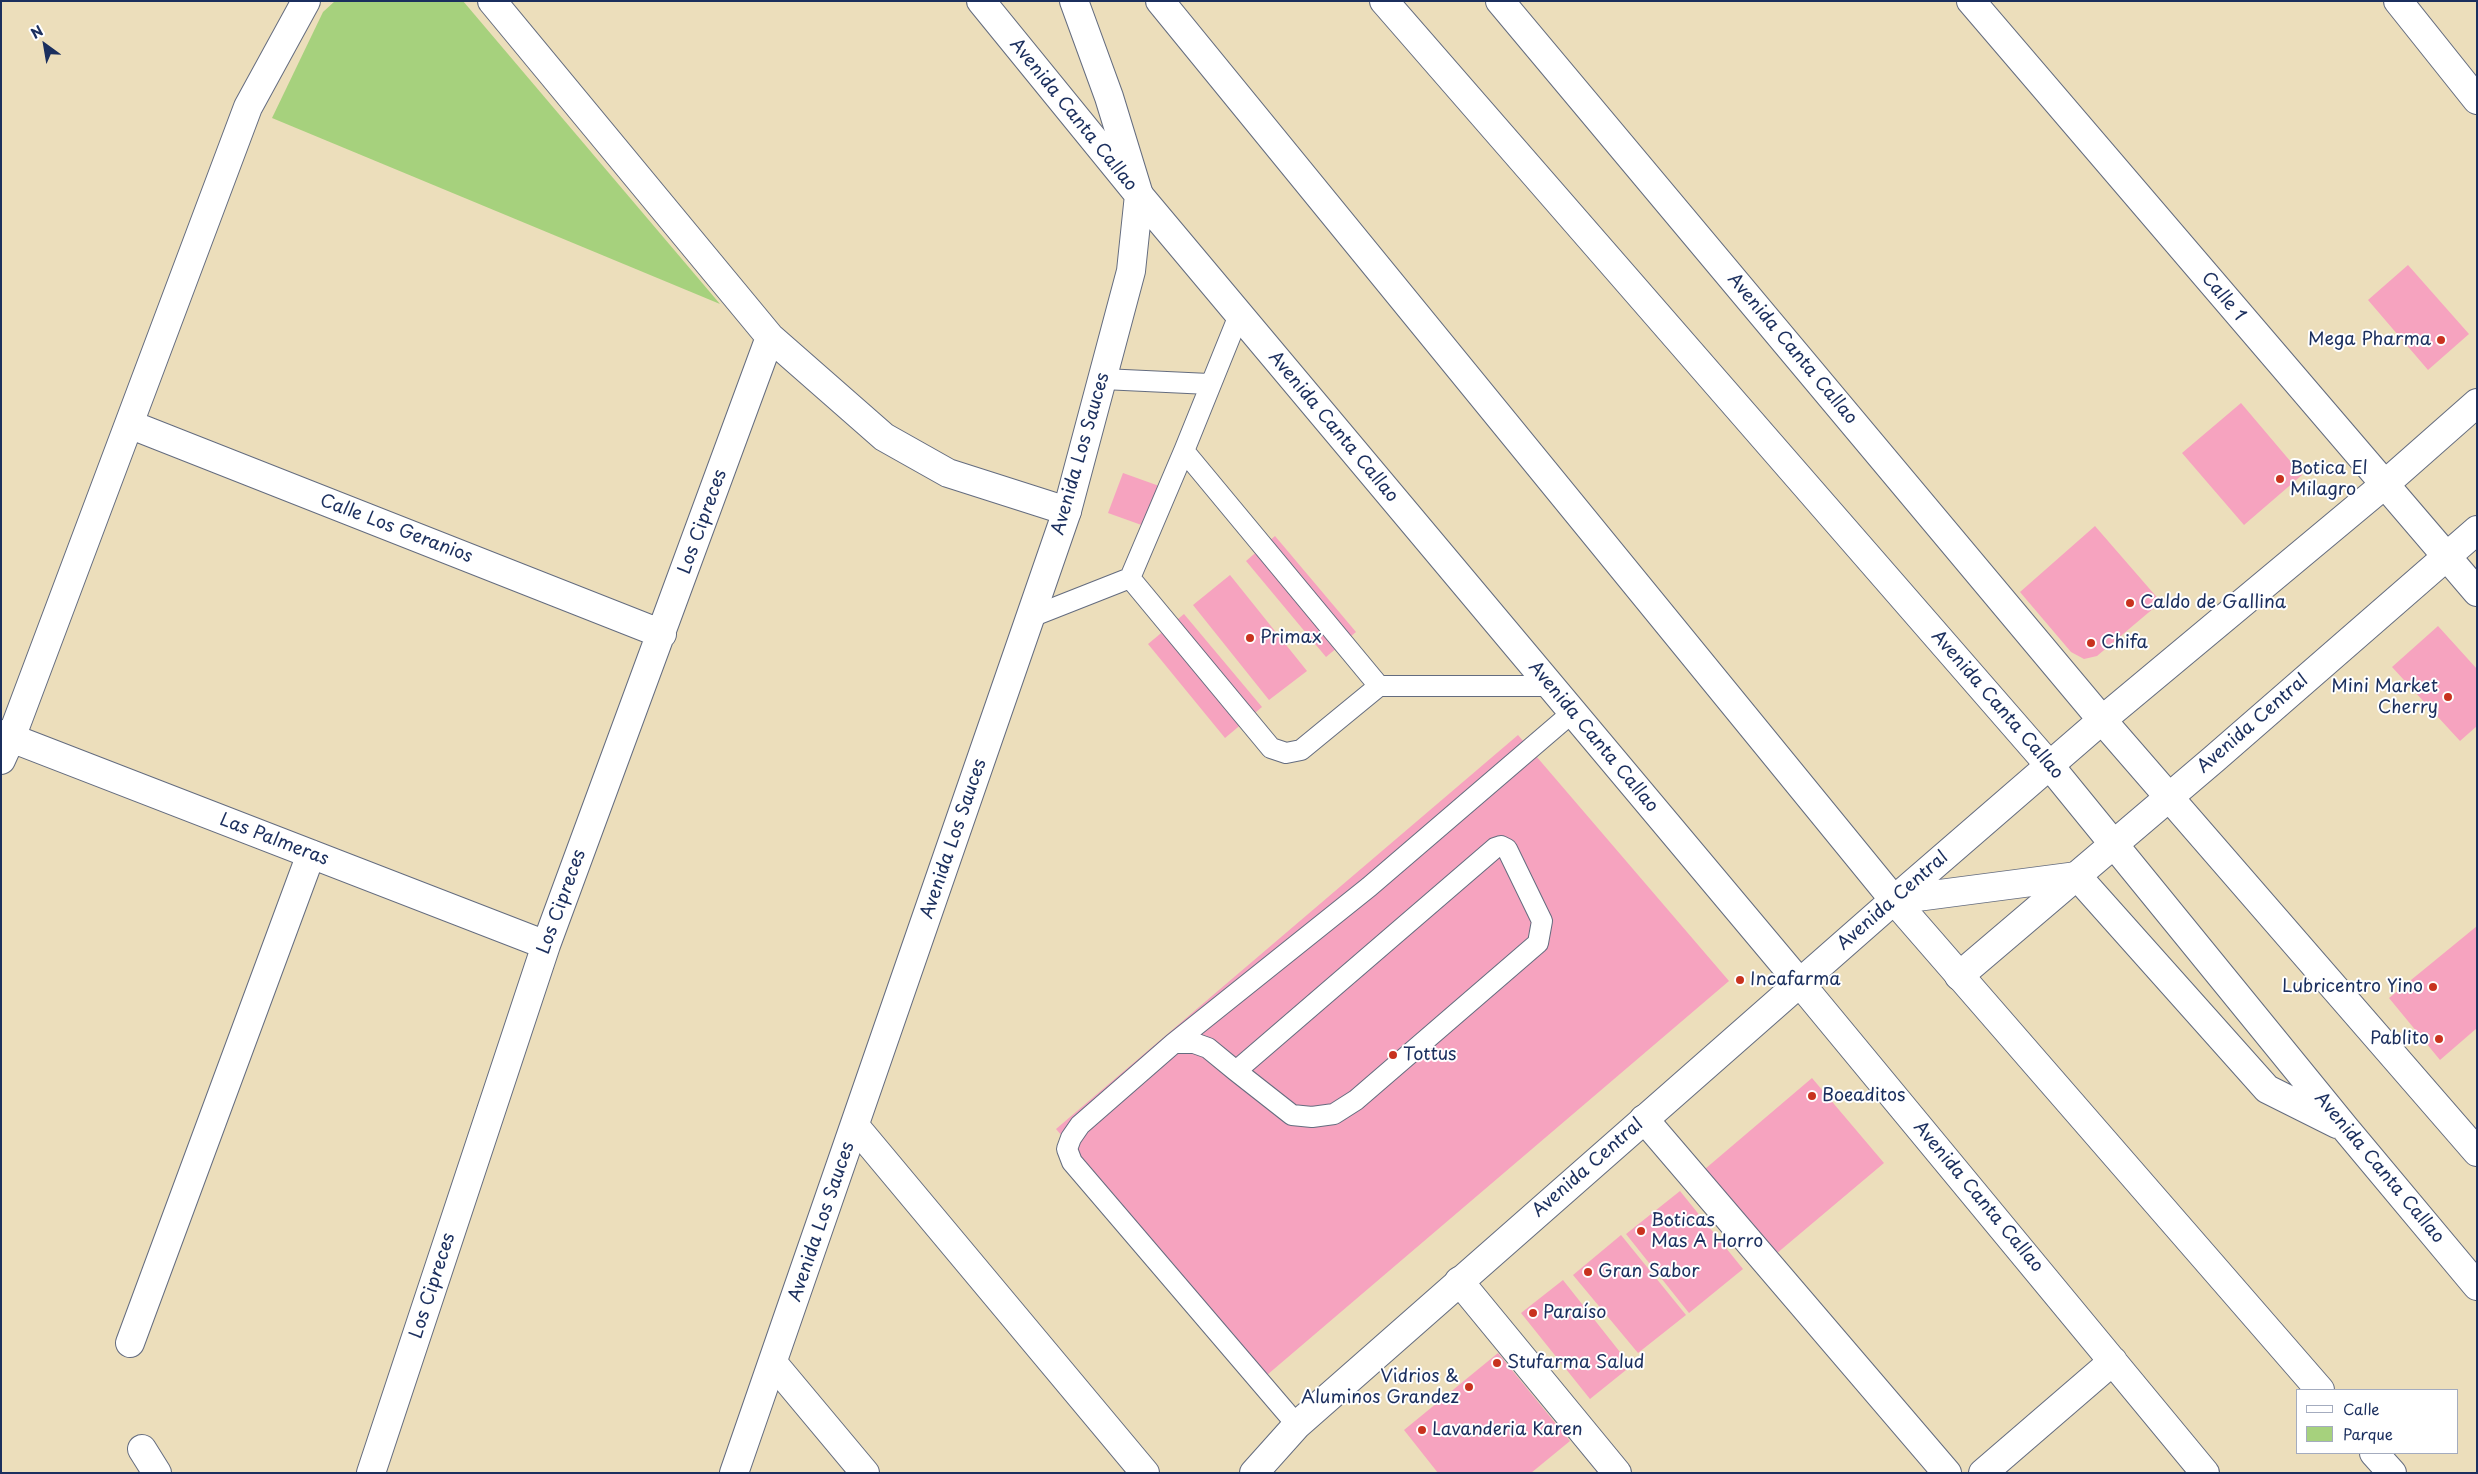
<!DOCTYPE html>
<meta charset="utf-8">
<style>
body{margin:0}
#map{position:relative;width:2478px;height:1474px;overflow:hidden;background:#ecdebb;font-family:"Playpen Sans",sans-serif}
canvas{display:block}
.frame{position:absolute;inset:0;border:2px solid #1b2f5e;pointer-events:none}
.legend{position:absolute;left:2296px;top:1389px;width:162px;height:65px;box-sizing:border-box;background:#fff;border:1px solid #a4acbf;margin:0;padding:6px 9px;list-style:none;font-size:15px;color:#1b2f5e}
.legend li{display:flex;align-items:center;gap:10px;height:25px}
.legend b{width:25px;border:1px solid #a4acbf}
.north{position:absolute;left:20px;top:20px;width:50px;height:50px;-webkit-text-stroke:4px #fff;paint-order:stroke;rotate:328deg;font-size:14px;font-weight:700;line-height:20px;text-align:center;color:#1b2f5e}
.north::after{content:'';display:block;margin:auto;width:18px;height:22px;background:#1b2f5e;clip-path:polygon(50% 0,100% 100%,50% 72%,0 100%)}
</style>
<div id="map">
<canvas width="2478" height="1474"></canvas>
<div class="frame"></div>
<ul class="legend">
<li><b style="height:6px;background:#fff"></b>Calle</li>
<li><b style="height:14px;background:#a6d17d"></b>Parque</li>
</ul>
<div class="north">N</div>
</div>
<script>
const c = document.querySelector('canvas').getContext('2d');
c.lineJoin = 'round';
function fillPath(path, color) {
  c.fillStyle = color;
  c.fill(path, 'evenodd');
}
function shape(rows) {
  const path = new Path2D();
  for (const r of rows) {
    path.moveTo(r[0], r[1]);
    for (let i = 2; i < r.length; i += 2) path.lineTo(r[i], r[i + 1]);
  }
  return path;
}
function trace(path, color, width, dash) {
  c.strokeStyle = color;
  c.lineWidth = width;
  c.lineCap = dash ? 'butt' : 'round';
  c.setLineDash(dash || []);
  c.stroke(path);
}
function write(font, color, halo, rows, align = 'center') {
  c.font = font + ' "Playpen Sans",sans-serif';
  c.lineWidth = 4;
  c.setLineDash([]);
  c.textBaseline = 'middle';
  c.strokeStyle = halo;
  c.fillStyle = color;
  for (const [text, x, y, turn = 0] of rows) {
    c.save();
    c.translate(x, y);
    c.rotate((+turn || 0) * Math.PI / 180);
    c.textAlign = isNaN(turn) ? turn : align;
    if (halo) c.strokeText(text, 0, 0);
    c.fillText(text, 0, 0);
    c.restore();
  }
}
const green = shape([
 [335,1,463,1,720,304,272,118,323,12]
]);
const building = shape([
 [2408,265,2469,334,2428,370,2368,300],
 [2241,403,2302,475,2244,525,2182,453],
 [1123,473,1162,487,1147,527,1108,513],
 [2095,526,2161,602,2097,656,2084,659,2071,652,2020,592],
 [1275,536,1356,632,1326,657,1246,561],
 [1230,575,1307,671,1269,700,1193,605],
 [1184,614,1262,707,1225,738,1148,644],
 [2438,626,2477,669,2477,726,2460,741,2392,667],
 [1518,735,1729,981,1267,1375,1056,1129],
 [2477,926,2477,1028,2440,1060,2389,998],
 [1812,1078,1884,1163,1776,1254,1705,1169],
 [1680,1191,1743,1269,1689,1313,1626,1234],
 [1621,1235,1686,1315,1638,1353,1573,1275],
 [1563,1280,1631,1366,1590,1399,1521,1313],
 [1498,1353,1570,1441,1531,1473,1438,1473,1404,1430]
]);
const service = shape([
 [1239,315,1184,451,1379,686,1550,686],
 [1103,379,1209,384],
 [1130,578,1271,748,1286,753,1301,750,1379,686],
 [1031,617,1130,578,1184,451],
 [1174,1043,1369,887,1573,712],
 [1236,1071,1495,848,1501,846,1507,849,1542,921,1538,943,1356,1100,1334,1114,1312,1117,1292,1115,1236,1071,1208,1048,1194,1043,1174,1043,1080,1125,1071,1138,1067,1149,1072,1162,1297,1425]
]);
const minor = shape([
 [492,1,770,337,884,437,948,473,1067,511],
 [1971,1,2477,592],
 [2398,1,2477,100],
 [129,424,662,634],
 [1,734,546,945],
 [1,760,11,738,248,107,306,1],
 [1799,982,2205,1473],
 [1644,1119,1947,1473],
 [855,1126,1145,1473],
 [1459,1281,1617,1473],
 [130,1343,311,854],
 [773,1363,865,1473],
 [142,1449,157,1473],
 [371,1473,546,945,770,337],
 [1983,1473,2113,1361]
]);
const tertiary = shape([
 [981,1,1139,195,1799,982],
 [1500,1,2102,720,2477,1152],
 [734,1473,1067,511,1131,271,1139,195],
 [1254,1473,1297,1425,1894,900]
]);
const secondary = shape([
 [1894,900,2102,720,2384,485,2477,403],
 [1959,976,2214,759,2477,530]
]);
const primary = shape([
 [1074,1,1109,97,1139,195],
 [1160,1,1894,900,2320,1390],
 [1384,1,2050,766,2345,1128,2477,1286],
 [1894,900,2077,876,2267,1089,2337,1124],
 [2374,1453,2392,1473]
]);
const markers = [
 [2441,340,5,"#c8321e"],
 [2280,479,5,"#c8321e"],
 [2130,603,5,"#c8321e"],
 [1250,638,5,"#c8321e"],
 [2091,643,5,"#c8321e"],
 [2448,697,5,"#c8321e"],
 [1740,980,5,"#c8321e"],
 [2433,987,5,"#c8321e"],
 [2439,1039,5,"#c8321e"],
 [1393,1055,5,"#c8321e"],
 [1812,1096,5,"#c8321e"],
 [1641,1231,5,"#c8321e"],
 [1588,1272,5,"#c8321e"],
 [1533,1313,5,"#c8321e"],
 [1497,1363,5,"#c8321e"],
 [1469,1387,5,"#c8321e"],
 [1422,1430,5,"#c8321e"]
];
const streetNames = [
 ["Avenida Canta Callao",1073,115,51],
 ["Calle 1",2223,297,50],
 ["Avenida Canta Callao",1792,349,50],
 ["Avenida Canta Callao",1333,427,50],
 ["Avenida Los Sauces",1081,454,-74],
 ["Los Cipreces",703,522,-70],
 ["Calle Los Geranios",396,529,21],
 ["Avenida Canta Callao",1997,705,49],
 ["Avenida Central",2253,724,-41],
 ["Avenida Canta Callao",1593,737,50],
 ["Avenida Los Sauces",954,839,-71],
 ["Las Palmeras",274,840,21],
 ["Avenida Central",1893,901,-41],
 ["Los Cipreces",562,902,-70],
 ["Avenida Central",1588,1168,-41],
 ["Avenida Canta Callao",2379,1168,50],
 ["Avenida Canta Callao",1978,1197,50],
 ["Avenida Los Sauces",822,1222,-71],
 ["Los Cipreces",433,1286,-72]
];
const poiNames = [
 ["Mega Pharma",2431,340,"right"],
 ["Botica El",2290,469],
 ["Milagro",2290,490],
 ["Caldo de Gallina",2140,603],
 ["Primax",1260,638],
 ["Chifa",2101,643],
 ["Mini Market",2438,687,"right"],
 ["Cherry",2438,708,"right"],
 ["Incafarma",1750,980],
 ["Lubricentro Yino",2423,987,"right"],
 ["Pablito",2429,1039,"right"],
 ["Tottus",1403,1055],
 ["Boeaditos",1822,1096],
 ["Boticas",1651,1221],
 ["Mas A Horro",1651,1242],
 ["Gran Sabor",1598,1272],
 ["Paraíso",1543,1313],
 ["Stufarma Salud",1507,1363],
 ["Vidrios &",1459,1377,"right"],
 ["Aluminos Grandez",1459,1398,"right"],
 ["Lavanderia Karen",1432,1430]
];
fillPath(green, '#a6d17d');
fillPath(building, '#f6a3bf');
trace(service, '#646c7f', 22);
trace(minor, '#646c7f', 30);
trace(tertiary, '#646c7f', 30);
trace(secondary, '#646c7f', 30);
trace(primary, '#646c7f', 30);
trace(service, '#fff', 20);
trace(minor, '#fff', 28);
trace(tertiary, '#fff', 28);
trace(secondary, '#fff', 28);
trace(primary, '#fff', 28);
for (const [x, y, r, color] of markers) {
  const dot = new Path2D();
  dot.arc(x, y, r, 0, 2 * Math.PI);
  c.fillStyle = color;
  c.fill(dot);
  trace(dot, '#fff', 2);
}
write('18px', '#1b2f5e', '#fff', streetNames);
write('18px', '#1b2f5e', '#fff', poiNames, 'left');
</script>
